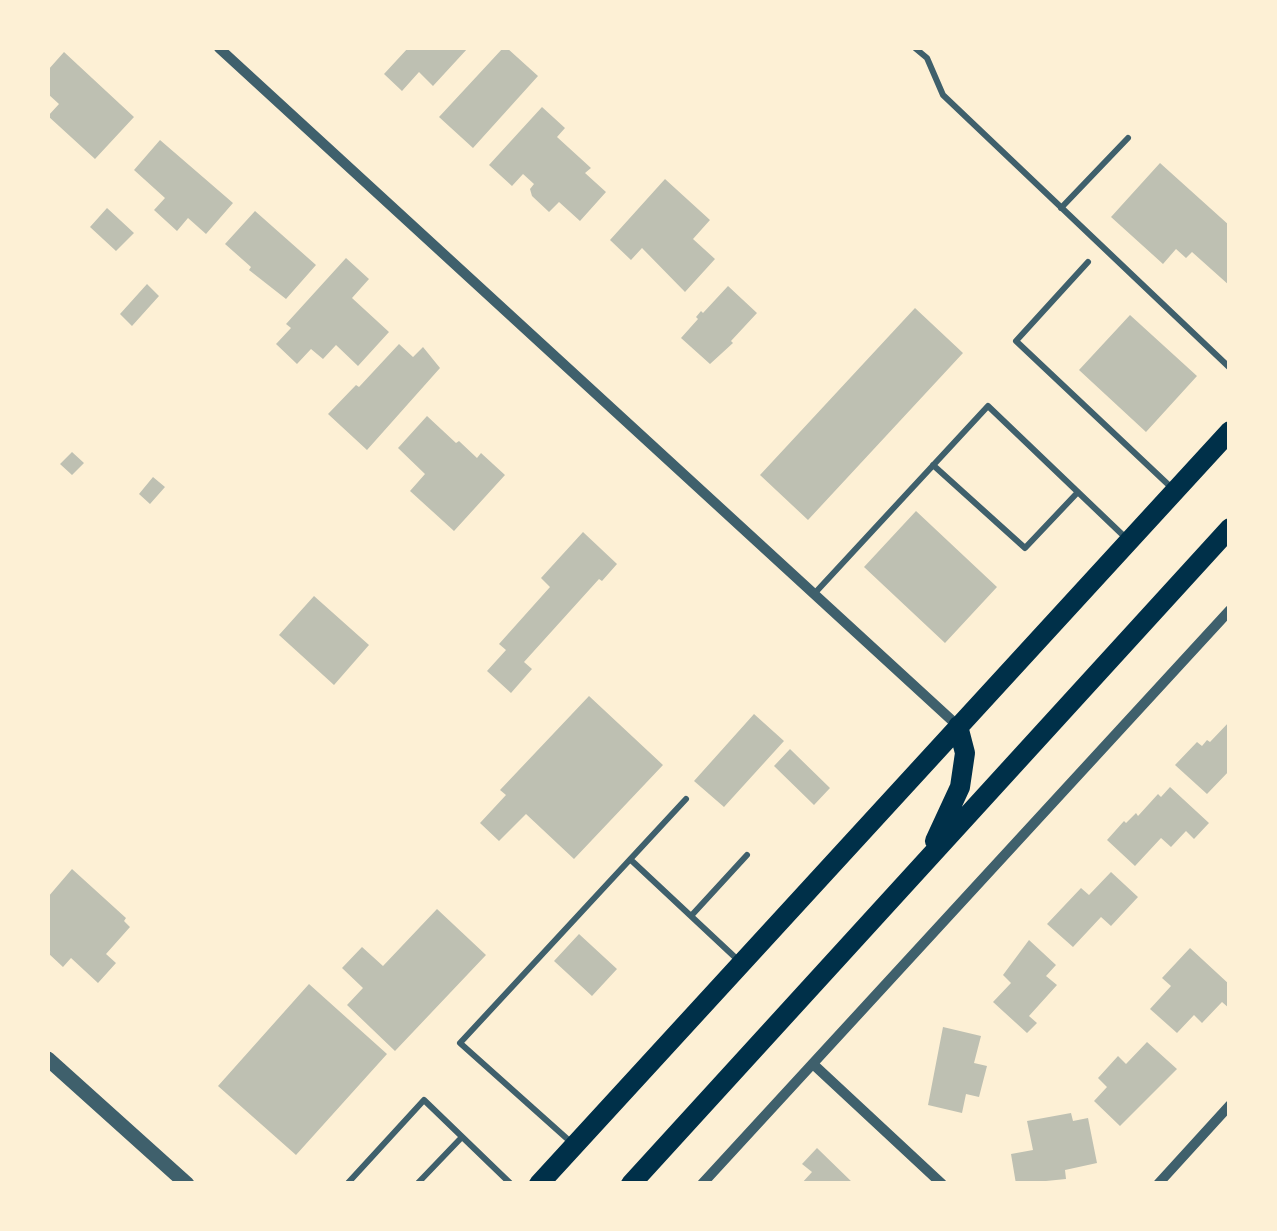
<!DOCTYPE html>
<style>
body{margin:0}
#map{position:relative;width:1277px;height:1231px;overflow:hidden;background:#fdf0d5;font-family:"Fira Sans Condensed",sans-serif}
canvas{display:block}
.frame{position:absolute;inset:0;border:50px solid #fdf0d5;pointer-events:none}
</style>
<div id="map">
<canvas width="1277" height="1231"></canvas>
<div class="frame"></div>
</div>
<script>
const c = document.querySelector('canvas').getContext('2d');
c.lineJoin = 'round';
function fillPath(path, color) {
  c.fillStyle = color;
  c.fill(path, 'evenodd');
}
function shape(rows) {
  const path = new Path2D();
  for (const r of rows) {
    path.moveTo(r[0], r[1]);
    for (let i = 2; i < r.length; i += 2) path.lineTo(r[i], r[i + 1]);
  }
  return path;
}
function trace(path, color, width, dash) {
  c.strokeStyle = color;
  c.lineWidth = width;
  c.lineCap = dash ? 'butt' : 'round';
  c.setLineDash(dash || []);
  c.stroke(path);
}
const building = shape([
 [408,48,468,48,433,86,419,72,402,91,384,74],
 [503,48,507,48,538,76,473,148,439,117],
 [64,52,134,117,95,159,48,116,59,104,48,94,48,70],
 [542,107,565,128,557,137,591,168,585,173,606,192,580,221,559,202,549,212,532,196,530,189,534,184,523,174,512,186,489,165],
 [160,140,233,203,206,234,188,218,177,231,154,210,165,198,134,170],
 [1160,163,1230,226,1230,286,1192,252,1186,258,1176,249,1163,264,1111,217],
 [665,179,710,220,693,239,715,259,685,292,642,248,631,260,610,240],
 [107,208,134,233,116,251,90,227],
 [255,211,316,265,286,299,249,270,251,267,225,244],
 [346,258,369,279,352,298,389,332,358,366,336,345,323,359,311,349,297,364,276,344,291,328,286,324],
 [147,284,159,296,132,326,120,314],
 [728,286,757,313,731,341,733,343,710,364,681,338,698,319,696,317,701,311,703,313],
 [915,308,963,353,808,520,760,475],
 [1130,315,1197,376,1146,432,1079,370],
 [399,344,413,357,423,347,440,368,367,450,328,414,356,385,359,387],
 [427,416,456,443,459,441,477,458,481,453,505,475,454,531,410,491,425,474,398,448],
 [72,452,84,463,72,475,60,464],
 [153,477,165,487,150,504,139,494],
 [916,511,997,587,945,643,864,567],
 [583,532,617,564,602,581,599,579,524,662,532,669,511,693,487,671,506,650,499,644,550,587,541,578],
 [314,596,369,645,334,685,279,635],
 [589,696,663,765,574,859,526,814,499,841,480,823,506,795,500,790],
 [754,714,784,741,724,807,694,781],
 [1230,721,1230,770,1207,794,1175,765,1197,742,1202,746,1207,740,1210,742],
 [790,749,830,788,814,805,774,766],
 [1170,787,1209,823,1194,839,1186,831,1171,847,1161,838,1135,866,1107,840,1124,821,1126,823,1136,813,1138,816,1158,794,1161,797],
 [72,869,126,918,124,921,130,927,106,954,116,963,98,983,71,958,63,967,48,953,48,897],
 [1111,872,1138,897,1111,926,1101,917,1073,947,1047,924,1081,888,1089,895],
 [437,909,486,955,395,1051,347,1005,363,988,342,968,362,947,383,966],
 [579,934,617,969,592,996,554,961],
 [1029,940,1056,965,1046,976,1057,985,1029,1016,1037,1023,1027,1033,993,1002,1011,983,1003,975],
 [1190,948,1230,985,1230,1009,1222,1002,1202,1023,1194,1015,1177,1033,1150,1009,1171,986,1162,978],
 [309,984,387,1054,296,1155,218,1086],
 [943,1027,981,1036,974,1063,987,1066,979,1097,966,1094,962,1113,928,1105],
 [1147,1042,1177,1069,1120,1126,1094,1101,1107,1087,1098,1078,1118,1056,1126,1064],
 [1071,1113,1073,1121,1088,1118,1097,1163,1065,1170,1066,1179,1016,1184,1011,1154,1033,1150,1027,1121],
 [817,1148,854,1184,801,1184,812,1172,802,1164]
]);
const service = shape([
 [915,48,927,58,943,95,1230,368],
 [1061,208,1128,138],
 [1088,262,1016,341,1174,490],
 [933,465,1025,548,1078,492],
 [814,594,988,406,1128,540],
 [631,860,739,961],
 [691,916,747,855],
 [573,1144,460,1043,686,799],
 [347,1184,424,1100,511,1184],
 [417,1184,462,1137]
]);
const minor = shape([
 [219,48,958,726],
 [813,1064,942,1184],
 [702,1184,1230,610],
 [1158,1184,1230,1105]
]);
const tertiary = shape([
 [48,1059,187,1184]
]);
const primary = shape([
 [935,841,960,787,965,753,958,726],
 [539,1184,1230,431],
 [631,1184,1230,528]
]);
fillPath(building, '#bec0b2');
trace(service, '#3f606c', 6);
trace(minor, '#3f606c', 10);
trace(tertiary, '#3f606c', 15);
trace(primary, '#003049', 20);
</script>
